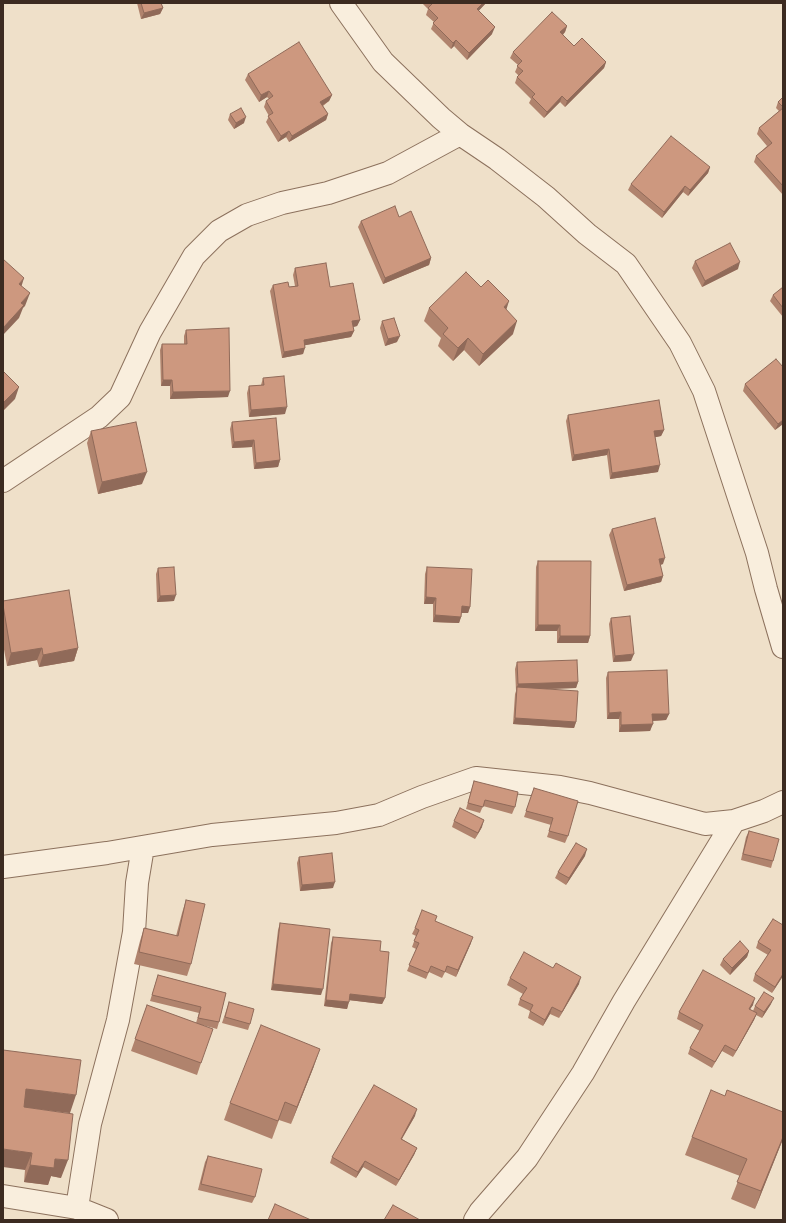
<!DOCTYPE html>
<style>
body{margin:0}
#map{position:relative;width:786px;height:1223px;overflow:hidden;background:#efe0c9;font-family:Merriweather,serif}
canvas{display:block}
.frame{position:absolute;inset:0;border:4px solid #3c2b21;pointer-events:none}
</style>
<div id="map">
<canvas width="786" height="1223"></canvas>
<div class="frame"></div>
</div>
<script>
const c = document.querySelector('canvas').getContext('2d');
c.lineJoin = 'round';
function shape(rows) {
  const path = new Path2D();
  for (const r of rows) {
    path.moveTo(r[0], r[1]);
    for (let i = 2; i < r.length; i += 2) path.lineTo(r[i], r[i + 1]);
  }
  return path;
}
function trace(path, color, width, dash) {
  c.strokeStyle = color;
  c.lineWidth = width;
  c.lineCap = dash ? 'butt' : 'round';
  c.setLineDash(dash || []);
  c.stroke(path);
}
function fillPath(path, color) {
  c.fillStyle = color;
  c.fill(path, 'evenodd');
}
const minor = shape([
 [341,3,383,62,441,118,460,134,497,159,546,197,587,234,626,264,680,343,704,391,757,553,766,589,783,647],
 [3,481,99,417,120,397,150,332,194,256,219,231,247,215,282,203,328,193,388,173,460,134],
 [3,867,107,853,212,835,336,823,379,815,422,797,476,778,560,787,590,793,705,824,734,821,764,811,783,802],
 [3,1196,77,1208,107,1220],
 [77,1208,90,1124,118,1020,134,932,137,883,143,847],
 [475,1220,480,1212,527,1158,583,1073,624,1001,734,821]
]);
const wall = shape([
 [137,3,161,3,163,8,160,14,141,19],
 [422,3,486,3,478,11,492,34,467,60,454,46,451,49,431,29,434,22,426,15,428,9],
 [567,26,565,32,563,35,574,46,606,62,604,68,565,107,560,102,544,118,529,103,531,99,515,83,517,77,519,76,515,72,518,65,510,58,513,52],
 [248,74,332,95,329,101,323,106,328,114,326,120,289,142,286,137,278,142,266,122,269,116,264,107,266,101,269,99,267,97,259,102,245,80],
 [783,97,783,195,754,162,756,156,767,146,757,134,759,128,779,111,776,108,778,102],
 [230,114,244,123,234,129,228,120],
 [710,167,708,173,688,196,683,192,662,218,628,190,631,184],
 [399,217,431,258,429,265,383,284,358,227,361,221],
 [695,261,738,269,702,287,692,268],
 [295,268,330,287,360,320,357,326,353,327,354,331,351,337,305,345,303,354,282,358,270,291,273,285,289,287,295,286,293,275],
 [481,287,506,310,513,334,479,366,464,350,453,361,438,346,441,338,424,321,429,308],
 [783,287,783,317,770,301,773,295],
 [382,321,397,342,385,346,380,328],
 [186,330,228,397,170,399,170,386,161,386,160,350,162,344,184,344,184,336],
 [783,367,783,424,775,430,743,391,745,384],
 [263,378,285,414,249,417,247,393,249,386,261,385],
 [568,415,664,430,661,436,655,437,658,472,610,479,607,455,572,461,566,421],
 [232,422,280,460,278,467,254,469,252,447,232,448,230,429],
 [91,431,142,484,98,494,87,443],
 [612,529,663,564,660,565,663,576,661,582,624,591,609,535],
 [538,561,590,636,588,643,557,643,557,631,535,631,536,567],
 [427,567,470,607,468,613,461,613,461,617,459,623,433,622,433,604,424,604,425,574],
 [158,568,174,601,157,602,156,574],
 [3,601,78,648,74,661,39,667,37,660,7,666,3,644],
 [611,618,631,661,613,662,609,624],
 [517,662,578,682,576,688,545,689,576,722,574,728,513,724,515,694,516,691,515,669],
 [608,672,669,714,666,720,653,721,650,731,619,732,619,719,607,719,606,678],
 [474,781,515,807,512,814,483,806,480,813,466,809],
 [534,788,568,836,565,843,547,837,551,825,524,817],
 [454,821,482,827,475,839,452,827],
 [749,831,773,861,771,868,741,860,746,837],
 [585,856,566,885,555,878,558,872],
 [299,857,333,888,300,891,297,863],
 [186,900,191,964,187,976,134,964,140,941,144,928,176,936,182,913],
 [773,919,783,976,772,993,753,981,755,974,768,955,756,948,758,942],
 [435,921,471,943,456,977,445,972,442,978,429,972,426,979,407,971,416,949,412,947,416,936,412,934,415,928],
 [280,923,321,995,271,990,278,930],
 [333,937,380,951,385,998,382,1004,349,1000,347,1009,324,1006,331,943],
 [749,951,747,957,730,975,720,965,723,959],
 [158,975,226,993,219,1022,217,1029,202,1025,201,1063,197,1075,131,1051,147,1005,196,1023,199,1013,150,1001],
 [510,978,579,984,559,1018,550,1014,543,1026,528,1018,530,1011,518,1005,520,999,523,994,507,985],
 [229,1002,250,1024,248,1030,222,1023],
 [771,1004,762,1018,756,1015,754,1020,733,1057,722,1051,712,1068,688,1054,690,1048,700,1031,677,1019,679,1012,753,1005,750,1009,753,1011,755,1006],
 [3,1050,70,1113,31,1108,61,1178,51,1176,48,1185,24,1182,25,1170],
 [314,1066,291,1124,279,1120,272,1139,224,1120,230,1103],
 [415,1116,402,1139,417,1148,414,1155,396,1186,363,1167,356,1178,330,1163,332,1157],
 [692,1137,783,1139,755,1209,731,1199,740,1176,685,1155],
 [208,1156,255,1197,252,1203,198,1190,205,1162]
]);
const shadedWall = shape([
 [483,3,486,3,474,16,477,9],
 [163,8,160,14,141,19,144,13],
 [567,26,565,32,558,39,560,32],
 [495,27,492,34,467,60,469,53],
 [456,40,454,46,451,49,453,43],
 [606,62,604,68,565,107,567,101],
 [269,91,267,97,259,102,261,95],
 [332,95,329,101,318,108,320,102],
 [562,96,560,102,544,118,547,112],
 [328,114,326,120,289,142,292,136],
 [246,117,244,123,234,129,236,123],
 [289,131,286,137,278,142,281,136],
 [710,167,708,173,688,196,690,190],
 [685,186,683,192,662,218,664,212],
 [431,258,429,265,383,284,385,278],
 [740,262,738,269,702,287,705,281],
 [24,278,20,291,19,284],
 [30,293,25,306,23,308,19,318,3,335,3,328,21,303],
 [509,301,505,314,504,307],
 [360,320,357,326,349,328,352,321],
 [517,321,513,334,479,366,483,354],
 [354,331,351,337,301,346,304,340],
 [400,336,397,342,385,346,388,339],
 [468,338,464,350,453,361,458,348],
 [305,348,303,354,282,358,284,352],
 [163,380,172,380,170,386,161,386],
 [19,387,15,399,3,411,3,403],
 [230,391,228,397,170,399,173,392],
 [287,407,285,414,249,417,251,410],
 [783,420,783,424,775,430,778,424],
 [664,430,661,436,652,438,654,431],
 [254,440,252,447,232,448,234,442],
 [609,449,607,455,572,461,574,455],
 [280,460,278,467,254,469,256,463],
 [660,465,658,472,610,479,612,473],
 [147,472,142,484,98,494,102,482],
 [665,558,663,564,656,566,659,559],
 [663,576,661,582,624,591,627,585],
 [176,595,174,601,157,602,160,596],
 [426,597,436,598,433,604,424,604],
 [462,606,470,607,468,613,459,613],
 [435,615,461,617,459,623,433,622],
 [538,625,560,625,557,631,535,631],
 [560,636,590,636,588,643,557,643],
 [42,648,37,660,7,666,11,653],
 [78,648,74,661,39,667,43,655],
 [634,654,631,661,613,662,615,656],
 [578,682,576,688,517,690,517,687,516,691,518,684],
 [621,712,619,719,607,719,609,713],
 [652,714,669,714,666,720,650,721],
 [515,718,576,722,574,728,513,724],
 [653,724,650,731,619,732,621,725],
 [484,820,482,827,475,839,478,833],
 [587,849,585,856,566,885,569,878],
 [335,882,333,888,300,891,302,885],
 [473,937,471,943,456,977,458,970],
 [749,951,747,957,730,975,732,968],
 [783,974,783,976,772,993,775,987],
 [581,977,579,984,559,1018,562,1012],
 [273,984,323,989,321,995,271,990],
 [350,994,385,998,382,1004,348,1000],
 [755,998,753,1005,746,1015,749,1009],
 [774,998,771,1004,762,1018,764,1012],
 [326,1000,349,1002,347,1009,324,1006],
 [552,1007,550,1014,543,1026,545,1020],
 [757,1013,754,1020,733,1057,736,1051],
 [320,1049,314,1066,291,1124,297,1107],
 [26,1089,76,1095,70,1113,20,1107],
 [417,1109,415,1116,398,1145,401,1139],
 [783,1137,783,1139,755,1209,761,1191],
 [417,1148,414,1155,396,1186,399,1180],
 [3,1149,32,1153,25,1170,3,1167],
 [55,1159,68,1160,61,1178,51,1176,48,1185,24,1182,30,1165],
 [365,1161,363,1167,356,1178,358,1172]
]);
const building = shape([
 [141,3,161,3,163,8,144,13,141,3],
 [430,3,483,3,477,9,495,27,469,53,456,40,453,43,433,23,438,18,428,8,432,4,430,3],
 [552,12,567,26,560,32,574,46,582,38,606,62,567,101,562,96,547,112,532,97,535,94,517,77,523,71,517,66,522,61,513,52,552,12],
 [299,42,332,95,320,102,328,114,292,136,289,131,281,136,268,116,273,113,266,101,273,96,269,91,261,95,248,74,299,42],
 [783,97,783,107,778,102,783,97],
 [241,108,246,117,236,123,230,114,241,108],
 [783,108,783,186,756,156,772,143,759,128,783,108],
 [671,136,710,167,690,190,685,186,664,212,631,184,671,136],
 [395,206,399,217,411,211,431,258,385,278,361,221,395,206],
 [730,243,740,262,705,281,695,261,730,243],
 [3,259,24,278,19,284,30,293,21,303,24,305,3,328,3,259],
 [326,263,330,287,353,283,360,320,352,321,354,331,304,340,305,348,284,352,273,285,288,282,289,287,298,286,295,268,326,263],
 [466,272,481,287,488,280,509,301,504,307,517,321,483,354,468,338,458,348,443,334,448,328,429,308,466,272],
 [783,287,783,308,773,295,783,287],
 [394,318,400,336,388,339,382,321,394,318],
 [229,328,230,391,173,392,172,380,163,380,162,344,187,344,186,330,229,328],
 [776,359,783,367,783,420,778,424,745,384,776,359],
 [3,371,19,387,3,403,3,371],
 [284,376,287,407,251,410,249,386,264,385,263,378,284,376],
 [659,400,664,430,654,431,660,465,612,473,609,449,574,455,568,415,659,400],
 [276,418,280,460,256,463,254,440,234,442,232,422,276,418],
 [136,422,147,472,102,482,91,431,136,422],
 [655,518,665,558,659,559,663,576,627,585,612,529,655,518],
 [538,561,591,561,590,636,560,636,560,625,538,625,538,561],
 [174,567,176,595,160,596,158,568,174,567],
 [427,567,472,569,470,607,462,606,461,617,435,615,436,598,426,597,427,567],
 [69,590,78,648,43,655,42,648,11,653,3,605,3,601,69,590],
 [630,616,634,654,615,656,611,618,630,616],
 [577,660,578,682,518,684,517,662,577,660],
 [667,670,669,714,652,714,653,724,621,725,621,712,609,713,608,672,667,670],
 [517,687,578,691,576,722,515,718,517,687],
 [474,781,518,792,515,807,485,800,483,807,468,803,474,781],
 [534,788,578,801,568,836,549,831,553,818,526,811,534,788],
 [460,808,484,820,478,833,454,821,460,808],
 [749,831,779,839,773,861,743,854,749,831],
 [576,843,587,849,569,878,558,872,576,843],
 [332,853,335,882,302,885,299,857,332,853],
 [186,900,205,904,191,964,139,952,144,928,178,936,186,900],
 [422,910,437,916,435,921,473,937,458,970,447,966,445,972,431,966,428,973,409,965,419,943,414,941,419,930,415,928,422,910],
 [773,919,783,925,783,974,775,987,755,974,771,950,758,942,773,919],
 [280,923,330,929,323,989,273,984,280,923],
 [333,937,381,941,380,951,389,952,385,998,350,994,349,1002,326,1000,333,937],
 [740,941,749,951,732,968,723,959,740,941],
 [524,952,553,968,556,963,581,977,562,1012,552,1007,545,1020,530,1011,533,1005,520,999,527,988,510,978,524,952],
 [703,970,755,998,749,1009,757,1013,736,1051,725,1045,715,1062,690,1048,703,1025,679,1012,703,970],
 [158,975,226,993,219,1022,198,1018,201,1007,152,995,158,975],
 [764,992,774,998,764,1012,755,1006,764,992],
 [229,1002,254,1009,250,1024,225,1017,229,1002],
 [147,1005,213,1029,201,1063,135,1039,147,1005],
 [261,1025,320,1049,297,1107,285,1102,278,1121,230,1103,261,1025],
 [3,1050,81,1060,76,1095,26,1089,24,1107,73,1114,68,1160,55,1159,54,1168,30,1165,32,1153,3,1149,3,1050],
 [374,1085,417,1109,401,1139,417,1148,399,1180,365,1161,358,1172,332,1157,374,1085],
 [711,1090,725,1096,727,1090,783,1112,783,1137,761,1191,737,1182,747,1159,692,1137,711,1090],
 [208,1156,262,1169,255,1197,201,1184,208,1156],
 [275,1204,311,1220,268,1220,275,1204],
 [393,1205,420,1220,384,1220,393,1205]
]);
trace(minor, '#8c715d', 24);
trace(minor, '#f9eedd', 22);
fillPath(wall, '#b0836d');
fillPath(shadedWall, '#906a59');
fillPath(building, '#cd987f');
trace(building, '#906a59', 1);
</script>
